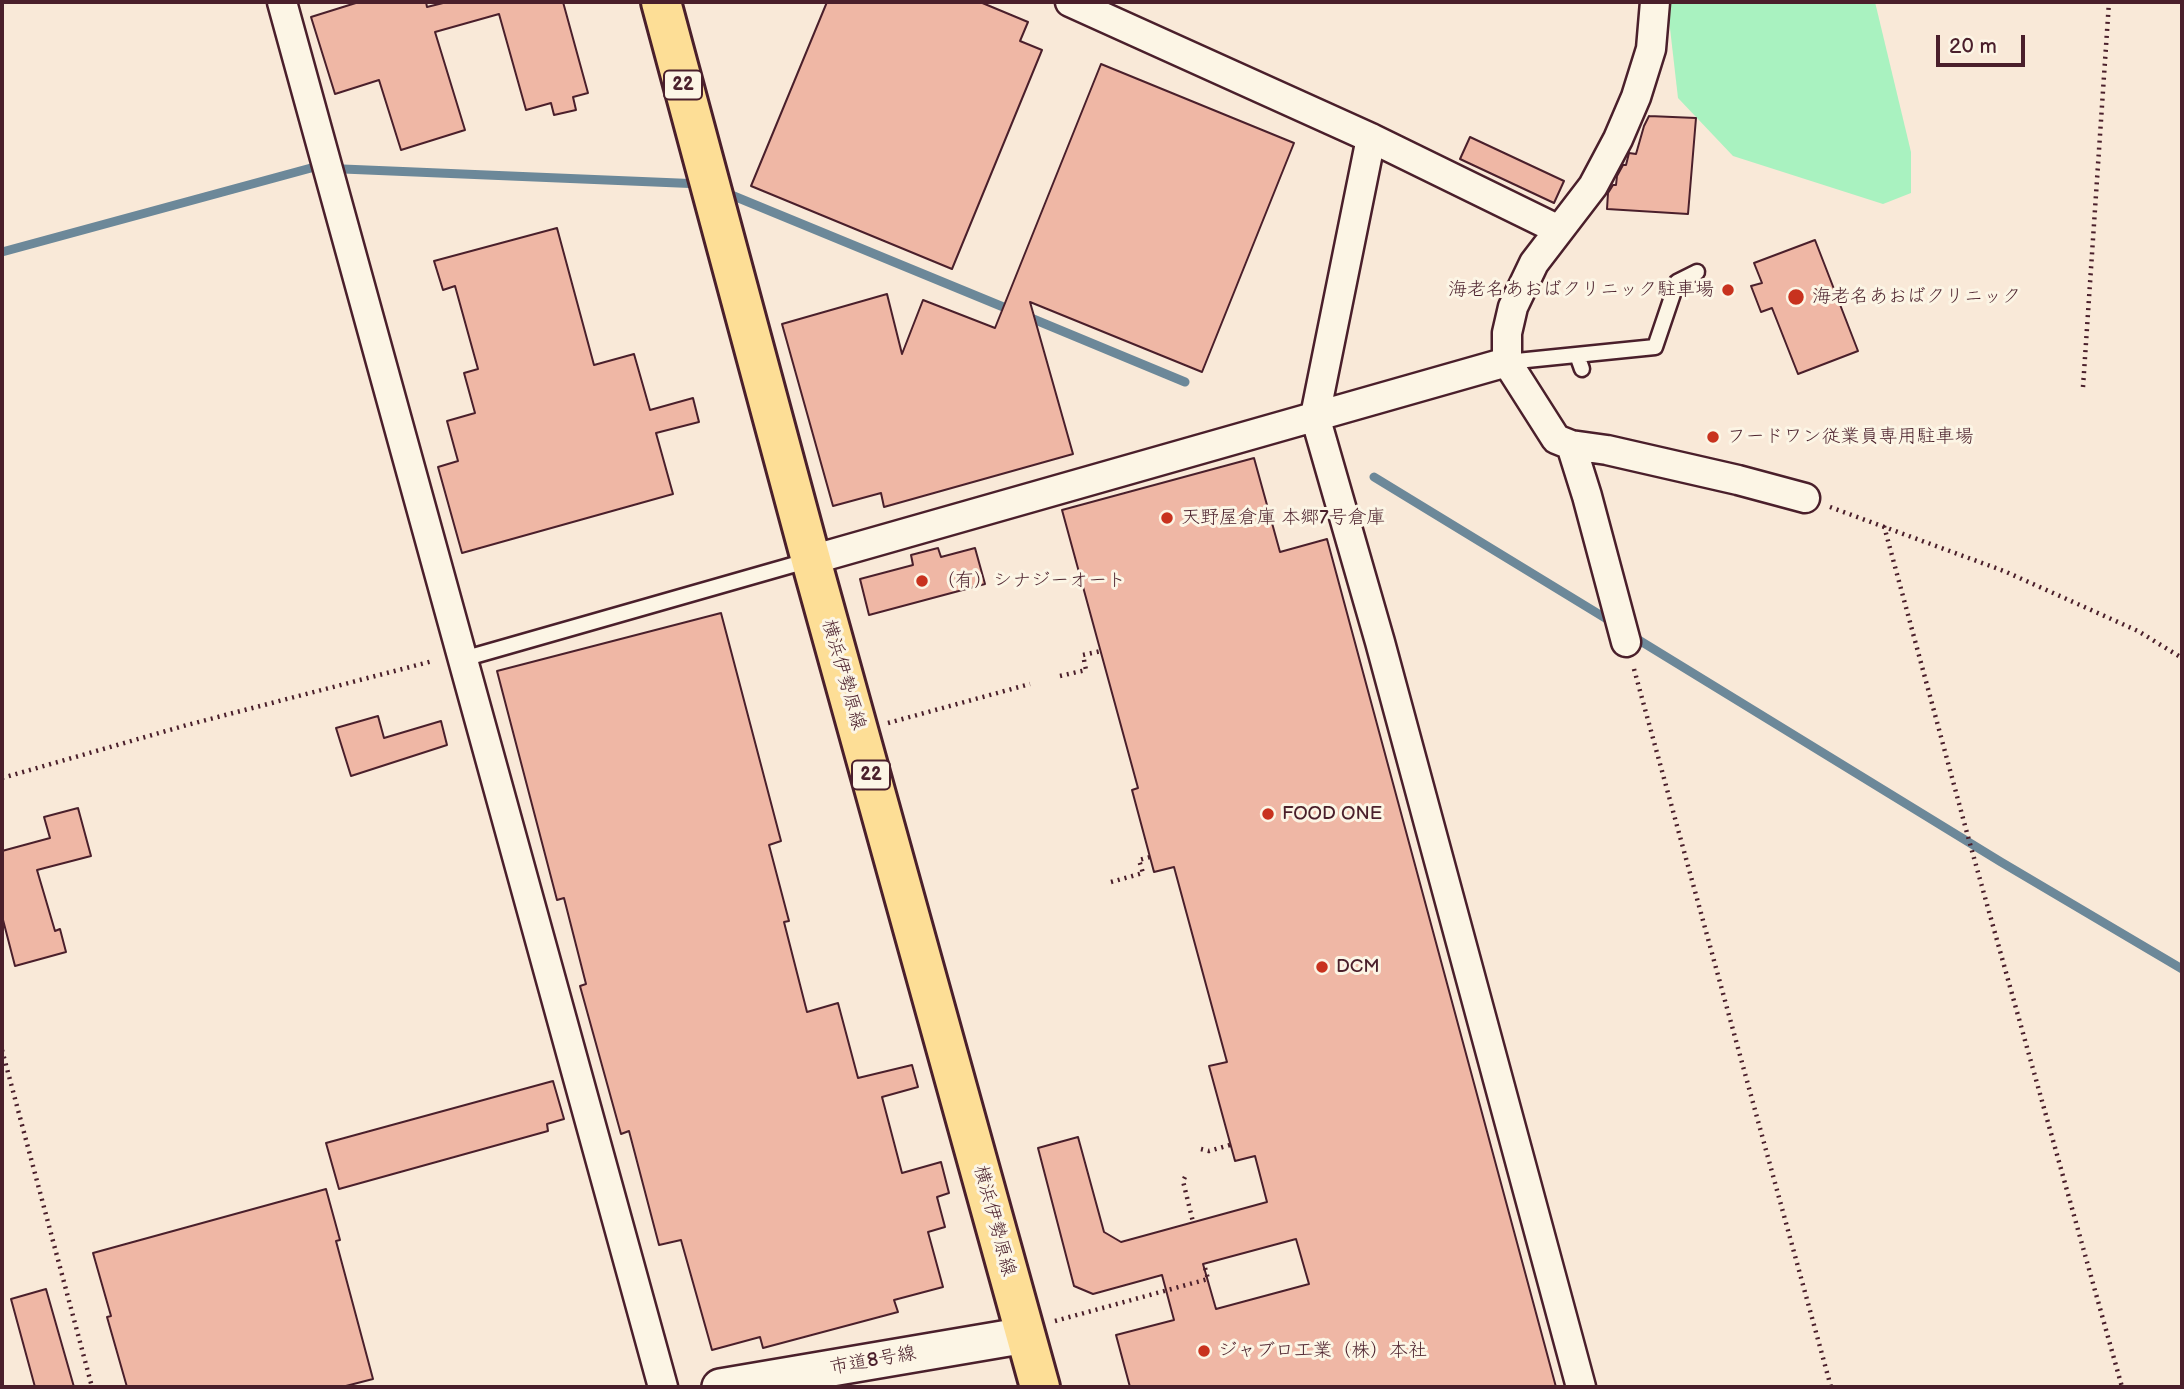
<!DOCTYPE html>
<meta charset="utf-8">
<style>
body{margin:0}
#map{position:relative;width:2184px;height:1389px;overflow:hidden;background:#f9e9d8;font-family:"Balsamiq Sans",sans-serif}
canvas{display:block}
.frame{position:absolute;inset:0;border:4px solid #4a1f2b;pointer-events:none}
.scale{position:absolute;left:1936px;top:35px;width:89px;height:32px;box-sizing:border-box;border:4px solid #4a1f2b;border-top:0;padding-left:9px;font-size:21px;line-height:24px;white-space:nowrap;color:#4a1f2b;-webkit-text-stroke:5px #fcf5e5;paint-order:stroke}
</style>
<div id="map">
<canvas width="2184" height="1389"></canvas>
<div class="frame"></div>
<div class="scale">20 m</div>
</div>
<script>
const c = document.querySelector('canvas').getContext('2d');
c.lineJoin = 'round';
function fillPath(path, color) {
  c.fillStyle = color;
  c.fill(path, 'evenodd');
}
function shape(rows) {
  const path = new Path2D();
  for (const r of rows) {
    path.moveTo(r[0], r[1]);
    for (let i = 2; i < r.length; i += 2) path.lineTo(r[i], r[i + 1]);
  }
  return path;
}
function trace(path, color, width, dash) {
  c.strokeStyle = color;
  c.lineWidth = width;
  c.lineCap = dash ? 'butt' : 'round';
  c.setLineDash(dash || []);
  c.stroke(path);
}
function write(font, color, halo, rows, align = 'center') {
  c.font = font + ' "Balsamiq Sans","Klee One",sans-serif';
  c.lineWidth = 6;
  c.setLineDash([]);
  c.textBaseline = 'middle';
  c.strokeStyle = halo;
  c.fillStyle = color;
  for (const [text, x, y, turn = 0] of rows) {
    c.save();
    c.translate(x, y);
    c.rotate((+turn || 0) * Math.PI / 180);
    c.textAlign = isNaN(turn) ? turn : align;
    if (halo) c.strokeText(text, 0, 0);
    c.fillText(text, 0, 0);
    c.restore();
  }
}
const green = shape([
 [1667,2,1875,2,1911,152,1911,193,1883,204,1733,156,1678,98]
]);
const stream = shape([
 [343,169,702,184],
 [724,192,1013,311],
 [2,252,311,168],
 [1026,316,1185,382],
 [1374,477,1615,624],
 [1629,634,2001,862,2182,969]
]);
const building = shape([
 [359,2,426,2,427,7,447,2,563,2,588,93,573,97,576,110,554,115,551,103,526,110,499,14,435,32,465,130,401,150,379,80,335,94,311,17,359,2],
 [827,2,980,2,1028,22,1020,41,1042,50,952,269,751,186,827,2],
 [1101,64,1294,143,1202,372,1030,302,1073,454,884,507,881,493,833,506,782,324,887,294,902,354,923,300,995,328,1101,64],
 [1649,116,1696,118,1688,214,1607,209,1608,193,1613,185,1616,185,1617,176,1623,165,1626,165,1629,153,1636,154,1644,126,1649,116],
 [1470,137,1564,181,1554,203,1460,159,1470,137],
 [557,228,594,365,634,354,650,410,693,398,699,422,656,433,673,494,462,553,438,467,458,461,447,421,475,413,464,373,478,369,455,286,443,290,434,261,557,228],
 [1815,240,1858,351,1798,374,1772,308,1761,312,1751,286,1762,283,1754,263,1815,240],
 [1254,458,1280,552,1327,539,1556,1387,1130,1387,1116,1335,1174,1320,1162,1275,1093,1294,1074,1286,1038,1148,1078,1137,1104,1232,1121,1242,1267,1202,1255,1156,1235,1161,1209,1066,1227,1062,1174,867,1154,872,1132,790,1138,788,1062,510,1254,458],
 [1296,1239,1309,1284,1216,1309,1203,1264,1296,1239],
 [938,548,941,557,975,548,985,584,869,615,860,579,913,565,911,555,938,548],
 [721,613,781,841,769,845,789,921,784,922,807,1012,838,1003,858,1078,912,1065,918,1087,882,1097,902,1173,941,1162,949,1193,937,1197,945,1227,928,1232,943,1287,894,1300,898,1312,763,1348,760,1337,712,1350,681,1240,659,1245,629,1131,621,1134,580,986,586,984,564,898,557,900,497,671,721,613],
 [378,716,384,738,441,721,447,745,351,776,336,728,378,716],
 [78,808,91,856,37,870,55,931,60,929,66,952,15,966,2,916,2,851,50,838,44,817,78,808],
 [553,1081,564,1119,547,1124,548,1131,339,1189,326,1143,553,1081],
 [326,1189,340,1240,336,1241,373,1379,342,1387,127,1387,107,1317,111,1316,93,1253,326,1189],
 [46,1289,74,1387,35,1387,11,1299,46,1289]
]);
const path = shape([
 [2083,387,2109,2],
 [1830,507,2004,571,2138,631,2182,658],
 [1884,526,1967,833,2122,1387],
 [1634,669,1831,1387],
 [1060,676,1086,670,1083,655,1101,651],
 [888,723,1030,684],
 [2,778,187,725,433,661],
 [1111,882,1143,873,1139,860,1150,857],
 [2,1050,92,1387],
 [1201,1149,1209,1151,1230,1145],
 [1185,1177,1183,1181,1193,1222],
 [1055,1321,1208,1279,1204,1264]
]);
const service = shape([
 [1577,355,1582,369],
 [1507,362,1655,347,1677,282,1697,272],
 [463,659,810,560]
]);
const minor = shape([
 [282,2,663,1387],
 [1070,2,1371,138,1559,230],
 [1655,2,1651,49,1636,97,1618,139,1593,186,1534,263,1513,307,1507,333,1507,362,1556,439,1571,445,1607,450,1738,480,1805,498],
 [1371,138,1315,416,1380,642,1581,1387],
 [1571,445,1587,496,1626,642],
 [811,560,1507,362]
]);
const tertiary = shape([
 [720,1387,1026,1335]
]);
const primary = shape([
 [661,2,811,560,1040,1387]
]);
const markers = [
 [1728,290,7,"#c8321e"],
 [1796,297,9,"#c8321e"],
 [1713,437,7,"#c8321e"],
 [1167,518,7,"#c8321e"],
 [922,581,7,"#c8321e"],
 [1268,814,7,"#c8321e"],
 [1322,967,7,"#c8321e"],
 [1204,1351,7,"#c8321e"]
];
const shields = [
 [683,85,38],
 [871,775,38]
];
const shieldNames = [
 ["22",683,85],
 ["22",871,775]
];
const poiNames = [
 ["海老名あおばクリニック駐車場",1714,290,"right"],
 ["海老名あおばクリニック",1812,297],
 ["フードワン従業員専用駐車場",1727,437],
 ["天野屋倉庫 本郷7号倉庫",1181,518],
 ["（有）シナジーオート",936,581],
 ["FOOD ONE",1282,814],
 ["DCM",1336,967],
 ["ジャブロ工業（株）本社",1218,1351]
];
const streetNames = [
 ["横浜伊勢原線",843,675,74],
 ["横浜伊勢原線",994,1221,75],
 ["市道8号線",873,1361,-10]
];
fillPath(green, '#a9f2c0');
trace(stream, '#6c8899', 9);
fillPath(building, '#efb7a5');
trace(building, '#4a1f2b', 2);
trace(service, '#4a1f2b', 19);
trace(minor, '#4a1f2b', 33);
trace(tertiary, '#4a1f2b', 40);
trace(primary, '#4a1f2b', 44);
trace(path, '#4a1f2b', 4.5, [2, 5]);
trace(service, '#fcf5e5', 14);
trace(minor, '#fcf5e5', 28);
trace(tertiary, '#fcf5e5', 35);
trace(primary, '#fdde96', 38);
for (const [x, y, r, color] of markers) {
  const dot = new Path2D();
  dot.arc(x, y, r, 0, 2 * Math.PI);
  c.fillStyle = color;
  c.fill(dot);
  trace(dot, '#fcf5e5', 2.5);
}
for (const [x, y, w] of shields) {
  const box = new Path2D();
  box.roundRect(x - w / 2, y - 14.5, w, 29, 5);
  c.fillStyle = '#fcf5e5';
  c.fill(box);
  trace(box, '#4a1f2b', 2);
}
write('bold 18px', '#4a1f2b', null, shieldNames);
write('19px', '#4a1f2b', '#fcf5e5', poiNames, 'left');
write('19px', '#4a1f2b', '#fcf5e5', streetNames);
</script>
